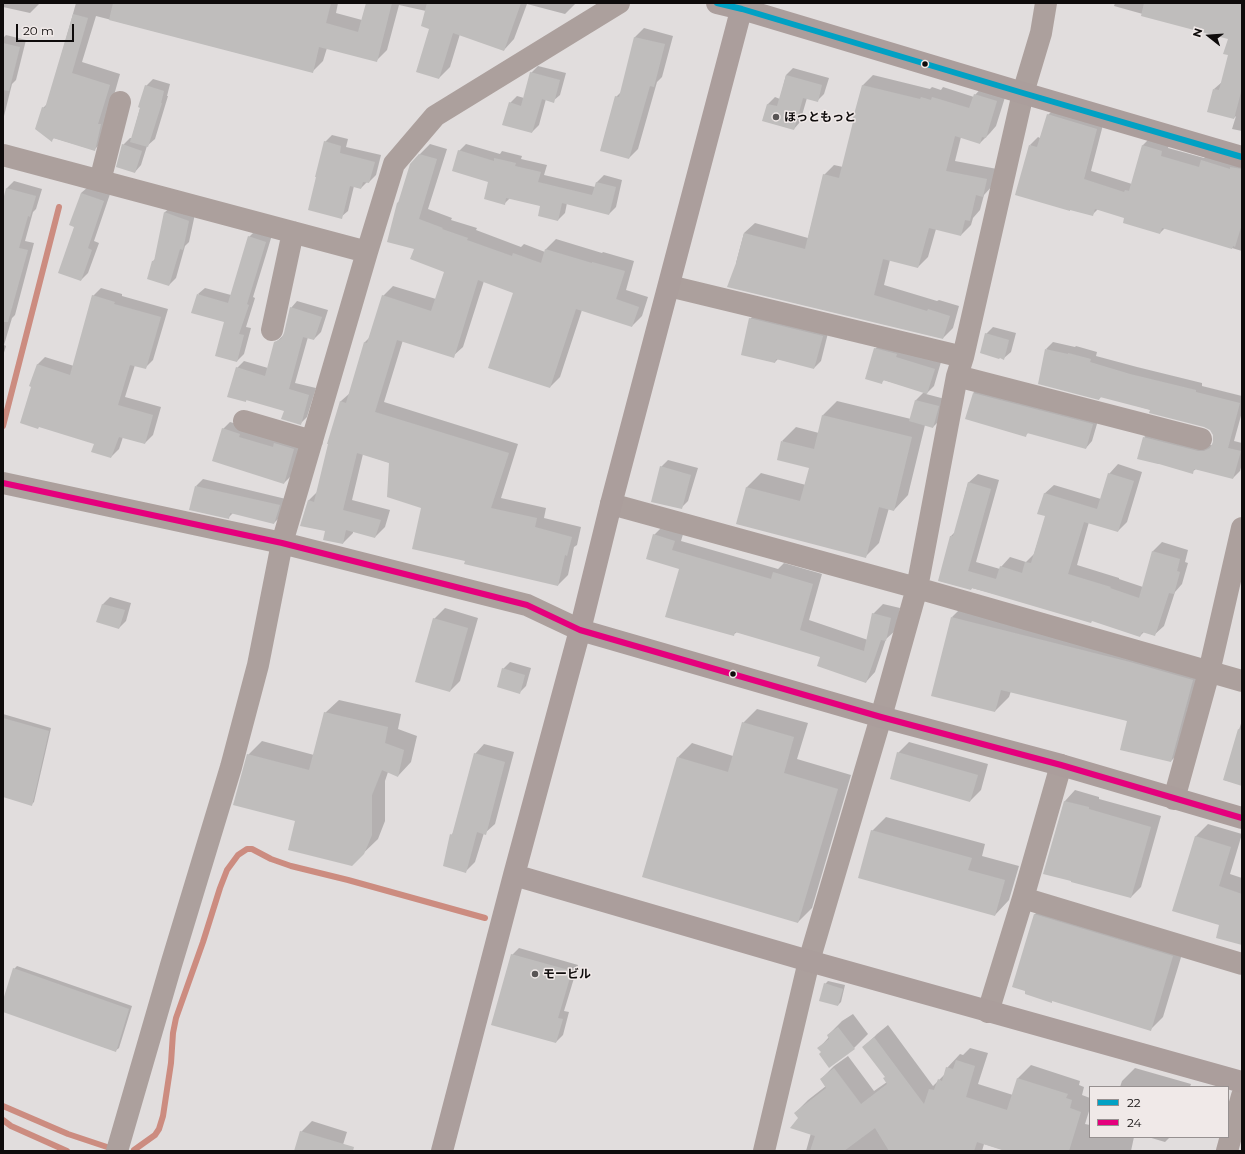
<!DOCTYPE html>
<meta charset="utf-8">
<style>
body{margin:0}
#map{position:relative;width:1245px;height:1154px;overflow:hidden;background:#e1dddd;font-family:Montserrat,sans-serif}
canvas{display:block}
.frame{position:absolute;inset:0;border:4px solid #0e0b0b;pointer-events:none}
.legend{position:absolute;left:1089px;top:1086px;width:140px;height:52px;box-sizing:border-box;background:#f0e9e8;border:1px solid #969090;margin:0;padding:5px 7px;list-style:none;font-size:12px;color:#0e0b0b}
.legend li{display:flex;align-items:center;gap:8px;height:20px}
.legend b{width:20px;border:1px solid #969090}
.north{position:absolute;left:1189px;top:16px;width:40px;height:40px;-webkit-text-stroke:3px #f0e9e8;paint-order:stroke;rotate:287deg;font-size:11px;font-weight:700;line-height:16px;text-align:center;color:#0e0b0b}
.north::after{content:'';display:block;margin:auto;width:14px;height:18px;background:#0e0b0b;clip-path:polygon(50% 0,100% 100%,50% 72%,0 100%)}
.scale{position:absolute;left:16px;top:24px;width:58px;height:18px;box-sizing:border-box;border:2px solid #0e0b0b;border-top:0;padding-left:5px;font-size:12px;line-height:14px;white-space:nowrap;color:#0e0b0b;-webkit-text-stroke:3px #f0e9e8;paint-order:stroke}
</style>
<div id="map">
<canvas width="1245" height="1154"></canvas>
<div class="frame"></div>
<ul class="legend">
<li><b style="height:5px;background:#01a1c4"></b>22</li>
<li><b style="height:5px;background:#e5007d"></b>24</li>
</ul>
<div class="north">N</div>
<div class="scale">20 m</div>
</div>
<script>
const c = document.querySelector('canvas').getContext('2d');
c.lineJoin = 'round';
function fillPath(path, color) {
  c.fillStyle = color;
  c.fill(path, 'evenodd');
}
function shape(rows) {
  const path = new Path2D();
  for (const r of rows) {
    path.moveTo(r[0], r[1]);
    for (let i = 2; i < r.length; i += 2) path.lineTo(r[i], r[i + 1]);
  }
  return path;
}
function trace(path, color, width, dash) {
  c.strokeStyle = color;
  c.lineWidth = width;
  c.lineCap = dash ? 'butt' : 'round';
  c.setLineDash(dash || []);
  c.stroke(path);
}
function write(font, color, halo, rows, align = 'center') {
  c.font = font + ' Montserrat,"Noto Sans JP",sans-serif';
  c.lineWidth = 3;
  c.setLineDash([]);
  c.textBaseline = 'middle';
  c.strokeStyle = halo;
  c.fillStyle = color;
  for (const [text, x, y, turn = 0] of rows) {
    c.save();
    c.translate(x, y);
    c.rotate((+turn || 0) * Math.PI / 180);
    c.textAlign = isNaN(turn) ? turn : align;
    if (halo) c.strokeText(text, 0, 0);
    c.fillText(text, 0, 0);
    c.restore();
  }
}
const shadow = shape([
 [3,3,40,3,30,13,3,7],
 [76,3,338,3,336,13,362,20,367,3,576,3,565,14,527,4,514,39,504,50,460,34,450,67,439,78,430,28,426,11,399,5,387,50,376,61,327,48,323,61,312,72,96,16,82,62,120,74,109,113,105,139,94,150,54,138,52,140,43,108,48,103],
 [1115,3,1242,3,1242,131,1232,129,1236,116,1234,118,1214,89,1222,82,1229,54,1229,38,1114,6],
 [644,28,673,36,662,77,657,82,638,149,629,158,616,97,621,92,635,37],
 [6,35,26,40,16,80,12,84,3,120,3,38],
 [538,66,566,73,560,95,553,101,546,99,539,125,532,132,510,103,517,96,524,98,531,73],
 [793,68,829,78,824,94,817,101,807,98,800,122,794,129,764,120,768,104,775,97,780,99,786,75],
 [873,75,930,89,932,87,941,90,943,87,974,97,975,95,985,84,1007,91,996,126,990,133,980,143,961,137,955,161,997,169,993,185,984,195,980,210,973,218,971,225,961,235,936,229,928,257,918,267,890,260,884,285,937,301,939,300,959,306,953,328,943,338,736,263,744,233,755,223,808,238,824,175,834,165,843,167,863,85],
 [153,79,170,84,167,96,168,96,155,139,147,146,141,165,135,172,123,145,130,138,132,138,146,86],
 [1056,107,1104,121,1091,171,1132,184,1143,145,1151,137,1170,143,1168,148,1204,158,1209,153,1242,160,1242,251,1165,228,1160,233,1126,218,1098,209,1092,215,1030,145,1038,137,1040,138,1048,115],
 [332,135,348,139,346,147,381,155,376,175,369,182,367,182,361,188,354,186,348,211,341,217,325,142],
 [430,144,447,149,428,209,452,218,451,220,477,228,476,230,521,247,524,244,545,252,546,249,556,239,602,253,603,252,634,261,626,290,648,297,642,316,632,326,582,310,560,377,550,387,514,292,484,281,463,347,453,356,403,340,384,402,518,444,501,498,546,508,544,518,581,527,577,545,574,547,568,575,558,585,466,560,422,507,390,463,363,454,352,500,390,510,385,527,375,537,353,531,353,533,343,543,326,530,308,501,318,491,341,401,350,393,365,342,369,338,383,296,393,286,436,299,445,271,415,248,397,203,400,201,420,154],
 [466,144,500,154,502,151,522,156,521,159,547,165,544,175,595,187,597,182,604,175,622,180,616,207,609,214,567,203,565,213,558,220,542,205,510,198,504,204,489,181,459,151],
 [14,181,42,189,36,209,33,212,25,241,34,243,15,315,12,318,4,345,6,346,3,356,3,203,7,188],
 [88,187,110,194,94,241,99,243,88,273,81,280,76,226,81,193],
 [172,206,195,214,189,242,185,246,176,278,169,285,153,261,155,259,165,212],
 [256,230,272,235,253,297,255,298,246,327,251,328,244,354,237,361,225,321,198,294,205,288,231,295,249,237],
 [101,288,122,294,122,296,168,309,153,360,145,368,135,365,125,397,161,407,153,435,145,443,123,437,119,449,111,457,95,444,37,365,45,357,74,366,93,296],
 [297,301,328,310,321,332,314,339,308,337,295,383,316,388,307,417,300,424,285,410,247,399,246,401,237,368,244,361,268,368,275,343,285,334,291,308],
 [757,312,829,329,821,361,814,368,778,359,775,362,750,319],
 [993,327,1016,333,1011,352,1004,358,986,334],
 [882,342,941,362,934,386,926,394,945,399,940,420,933,427,925,425,908,495,894,510,889,508,879,543,865,557,738,523,747,487,761,473,806,485,810,467,782,441,796,427,819,433,823,415,837,401,911,419,916,400,924,392,884,380,881,383,875,349],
 [1053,342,1075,347,1076,346,1097,352,1096,356,1137,367,1202,383,1202,386,1242,396,1242,412,1234,441,1242,443,1242,464,1240,471,1233,478,1196,469,1192,472,1144,437,1151,431,1205,445,1212,445,1213,444,1214,435,1210,429,1204,426,1151,410,1102,396,1099,399,1046,349],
 [980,387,1099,417,1092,441,1086,448,1029,432,1025,436,973,393],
 [230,422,301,442,291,476,284,483,223,429],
 [668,460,698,468,688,501,681,508,661,467],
 [1118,464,1142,472,1127,522,1118,531,1089,522,1077,565,1119,578,1119,579,1143,587,1153,551,1162,542,1188,550,1185,562,1188,563,1182,584,1175,592,1164,626,1154,635,1144,632,1140,636,1093,620,972,588,971,589,951,536,955,532,968,483,978,474,999,480,976,562,1000,569,1001,567,1010,557,1026,562,1034,554,1046,516,1044,494,1054,485,1101,499,1109,474],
 [203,479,286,499,281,516,274,523,233,513,228,518,196,486],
 [664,525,684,531,681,541,778,569,784,563,822,574,809,620,868,640,873,614,883,604,900,608,896,630,886,639,875,672,866,682,822,656,737,632,733,635,654,535],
 [110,597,131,603,126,621,119,628,98,622,103,604],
 [966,603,1206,666,1185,747,1171,761,1129,721,1011,691,1009,697,995,711,952,617],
 [445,608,478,618,460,681,450,691,434,619],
 [510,662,531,668,526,686,519,693,503,669],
 [339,700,401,714,398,729,417,736,411,762,398,776,388,772,385,781,385,821,378,839,351,865,297,821,248,755,262,741,314,755,325,713],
 [757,709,808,723,797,759,851,775,812,908,798,922,678,757,692,743,733,756,743,723],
 [3,714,51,728,34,802,31,805,3,795],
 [1242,720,1242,785,1224,780],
 [909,742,988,764,981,790,970,801,898,753],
 [484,744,514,752,495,824,485,833,484,833,475,862,466,871,451,835,454,832,475,754],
 [1075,790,1099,797,1099,799,1161,816,1141,887,1131,897,1045,873,1065,801],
 [886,817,985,844,982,856,1019,866,1009,900,995,915,872,831],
 [1208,824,1242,834,1230,874,1242,878,1242,944,1221,924,1195,837],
 [1047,902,1185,944,1163,1017,1150,1030,1053,1000,1052,1001,1034,915],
 [519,948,578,965,564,1011,569,1012,563,1035,556,1042,512,955],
 [17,966,132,1006,119,1048,115,1051,3,1011,3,1004,14,969],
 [828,981,845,985,841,1002,838,1005,825,984],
 [853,1014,868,1034,854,1048,822,1052,819,1048,829,1037,828,1035,842,1021],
 [888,1025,933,1086,946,1073,947,1068,960,1054,963,1055,970,1048,988,1053,978,1084,1013,1095,1018,1078,1031,1065,1080,1081,1079,1085,1084,1087,1082,1095,1090,1098,1090,1108,1085,1124,1090,1125,1090,1137,1134,1137,1131,1151,1007,1151,984,1144,982,1151,806,1151,811,1133,795,1113,808,1100,826,1086,821,1079,834,1066,848,1056,874,1091,887,1082,886,1077,864,1047,877,1034],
 [1135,1068,1191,1084,1190,1087,1120,1087,1122,1081],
 [312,1121,347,1132,341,1151,295,1151,301,1132],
 [1148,1137,1170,1137,1165,1142]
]);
const stream = shape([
 [3,426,59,207],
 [3,1106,68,1134,107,1147],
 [3,1120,11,1126,67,1151],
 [134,1150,155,1135,159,1129,163,1116,171,1063,173,1033,176,1018,203,942,220,888,227,870,238,855,247,849,252,849,271,859,291,866,348,880,485,918]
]);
const building = shape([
 [113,3,331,3,326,23,358,32,366,3,392,3,377,62,319,47,313,73,109,20],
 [427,3,521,3,504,51,453,33,439,79,416,72,429,29,421,26],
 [1144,3,1242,3,1242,88,1234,119,1207,112,1213,89,1219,90,1228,55,1223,54,1228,39,1141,16],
 [73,14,88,18,72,73,110,85,98,124,101,124,95,151,53,138,52,142,35,129,42,107,45,108],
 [634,37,665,44,654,87,650,86,629,159,600,151,615,96,619,97],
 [3,43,20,47,9,91,3,90],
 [530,72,560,80,554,103,542,99,532,133,502,125,509,102,521,106],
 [786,75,822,85,818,102,803,98,794,130,762,121,767,104,777,106],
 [145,85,164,91,161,103,162,103,148,147,130,142,140,108,138,107],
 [862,85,920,99,921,97,931,100,932,97,969,108,974,94,997,101,986,138,982,137,980,144,955,136,946,171,987,179,983,197,976,195,970,221,965,220,961,236,929,228,918,268,883,259,874,295,927,311,928,309,950,316,943,339,727,287,736,263,744,233,805,249,823,174,839,178,854,118,853,118],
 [1047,114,1097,129,1084,179,1124,192,1125,190,1129,191,1142,145,1162,151,1161,156,1199,167,1201,160,1230,169,1230,167,1242,169,1242,224,1235,247,1233,246,1232,249,1162,228,1160,234,1123,223,1124,218,1095,209,1093,216,1070,210,1070,211,1015,195,1029,145,1037,147],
 [324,141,341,146,340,153,375,162,369,183,363,182,361,189,350,186,342,219,308,210,316,177,315,177],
 [122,144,142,151,135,173,116,167],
 [458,150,494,161,494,158,516,163,515,166,541,172,538,182,592,195,596,182,616,187,609,215,562,203,558,221,538,216,540,206,506,198,505,205,484,199,488,182,452,171],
 [419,154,437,159,419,219,443,228,442,229,468,238,467,240,512,256,513,253,541,263,545,249,592,263,592,262,625,271,616,299,639,307,632,327,576,309,550,388,488,368,513,293,478,280,454,358,397,340,375,412,509,453,491,508,537,518,535,527,572,537,567,556,565,555,558,586,464,564,465,561,412,549,421,508,387,497,389,463,357,453,343,510,381,520,375,538,346,530,343,544,323,540,325,531,300,526,308,500,314,502,328,444,327,444,340,401,346,403,364,342,367,343,382,295,431,311,444,272,410,259,414,249,387,242,397,203,398,203,410,164],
 [6,188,36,196,30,217,28,216,19,248,28,250,8,322,3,322,3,200],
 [81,193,104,201,88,248,92,250,81,281,58,273,74,227,69,225],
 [164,212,189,221,183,250,180,249,169,286,147,279,152,261,154,261],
 [248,236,266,242,247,304,249,305,239,334,244,335,237,362,215,356,224,322,191,313,197,294,228,303],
 [92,295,115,302,114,304,161,317,146,369,130,365,118,405,153,415,145,444,119,437,111,458,91,452,94,444,39,427,38,429,20,423,31,387,29,386,37,364,70,375],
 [290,307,322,317,314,340,303,337,289,389,309,395,301,425,281,419,284,411,246,400,246,402,227,397,236,367,265,376,274,342,281,339,284,333],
 [749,318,823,336,814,369,776,359,775,363,741,355],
 [985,333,1009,340,1004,360,1000,358,999,359,980,353],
 [874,348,897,354,896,357,935,369,927,394,883,380,882,384,865,379],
 [1045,349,1068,354,1068,353,1091,359,1090,362,1130,374,1196,390,1196,392,1240,403,1228,448,1241,451,1233,479,1194,469,1193,474,1159,464,1158,464,1137,459,1143,437,1198,451,1204,451,1210,448,1213,442,1213,435,1210,430,1204,427,1149,413,1150,410,1100,397,1099,400,1038,384],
 [973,393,1093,424,1086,449,1027,433,1026,437,965,419],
 [915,400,939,406,933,428,909,421],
 [822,415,912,437,894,511,879,507,866,558,736,524,746,487,800,501,809,468,777,460,781,441,814,449],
 [222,428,240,434,239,437,273,447,274,443,294,449,284,484,212,461],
 [660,466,691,475,682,509,651,502],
 [1108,473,1134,481,1118,532,1084,522,1068,574,1111,587,1110,588,1139,598,1152,551,1180,559,1177,571,1180,572,1174,594,1169,593,1155,636,1142,632,1140,637,1092,621,1091,623,972,588,971,590,938,581,950,536,953,536,968,482,991,489,968,571,996,579,1000,566,1022,573,1025,562,1031,563,1045,516,1037,514,1044,493,1097,509],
 [195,486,280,505,274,524,230,513,229,519,189,510],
 [653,534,675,541,672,550,771,579,773,572,813,584,800,630,864,651,872,613,891,618,886,641,881,640,866,683,817,666,820,657,735,632,734,636,665,617,679,569,646,559],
 [102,604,125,610,119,629,96,622],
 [951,617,1130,662,1193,680,1171,762,1120,750,1127,721,1001,690,995,712,931,696],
 [433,618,468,628,450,692,415,682],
 [502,668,525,675,520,694,497,687],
 [324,712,388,727,385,743,404,750,398,777,382,770,372,795,372,835,364,854,352,866,288,850,295,821,233,805,247,754,309,770],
 [3,718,49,731,32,806,3,797],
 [742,722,794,737,784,773,838,789,798,923,642,877,677,757,728,772],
 [1238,729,1242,730,1242,786,1223,780],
 [897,752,978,775,970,802,890,779],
 [474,753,505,762,486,835,477,832,466,873,443,866,450,834,452,835],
 [1064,801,1089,807,1089,809,1151,827,1131,898,1071,882,1071,881,1043,874],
 [871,830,972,858,968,870,1005,880,995,916,858,878],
 [1195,836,1231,847,1219,886,1242,894,1242,945,1216,938,1219,925,1172,911],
 [1034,914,1173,956,1151,1031,1052,1001,1052,1003,1025,994,1025,991,1012,987],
 [511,954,572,971,558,1018,563,1019,556,1043,491,1025],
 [13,968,129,1009,116,1052,3,1012,3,1000],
 [824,983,843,989,838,1006,819,1001],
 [838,1027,855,1049,829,1068,819,1054,821,1052,817,1048,829,1039,827,1035],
 [874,1037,924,1104,929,1089,934,1090,938,1079,942,1081,946,1067,953,1069,956,1060,975,1066,966,1097,1007,1110,1017,1078,1068,1094,1066,1098,1072,1100,1070,1108,1081,1112,1069,1151,1005,1151,977,1142,974,1151,889,1151,875,1128,844,1151,810,1151,815,1136,790,1128,798,1118,794,1113,826,1088,820,1079,834,1068,861,1104,887,1084,883,1078,885,1077,862,1047],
 [300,1131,354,1147,353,1151,294,1151]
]);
const street = shape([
 [3,155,367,252],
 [100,181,120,102],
 [669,286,963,357],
 [272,330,293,232],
 [957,376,1201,439],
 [244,421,312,441],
 [3,483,282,543,527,605,580,630],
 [611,504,917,588,1242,681],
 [1174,799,1209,672,1242,528],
 [1023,898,1242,964],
 [988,1012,1023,898,1061,765],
 [117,1151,171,965,231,767,258,665,282,543,367,252,394,164,435,116,619,3],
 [764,1151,809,961,881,717,917,588,957,376,963,357,1023,93,1041,33,1046,3],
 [1227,1151,1242,1096]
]);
const secondary = shape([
 [717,3,742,9,1023,93,1242,157],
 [580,630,881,717,1061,765,1242,818],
 [514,875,809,961,1242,1082],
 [442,1151,514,875,580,630,611,504,743,3]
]);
const bus1 = shape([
 [717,3,742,9,1023,93,1242,157]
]);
const bus2 = shape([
 [3,483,282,543,527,605,580,630,881,717,1061,765,1242,818]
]);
const markers = [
 [925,64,3.5,"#0e0b0b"],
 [776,117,4,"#585454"],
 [733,674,3.5,"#0e0b0b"],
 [535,974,4,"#585454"]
];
const poiNames = [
 ["ほっともっと",784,117],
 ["モービル",543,974]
];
fillPath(shadow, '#0003');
trace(stream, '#cc8c80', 6);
fillPath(building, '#bfbdbc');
trace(street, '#aca09d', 22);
trace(secondary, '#ab9e9c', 22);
trace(bus1, '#01a1c4', 6);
trace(bus2, '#e5007d', 6);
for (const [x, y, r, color] of markers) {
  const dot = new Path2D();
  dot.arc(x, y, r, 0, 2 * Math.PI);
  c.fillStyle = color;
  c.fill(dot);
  trace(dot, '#f0e9e8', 1.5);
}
write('bold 12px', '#0e0b0b', '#f0e9e8', poiNames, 'left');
</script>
